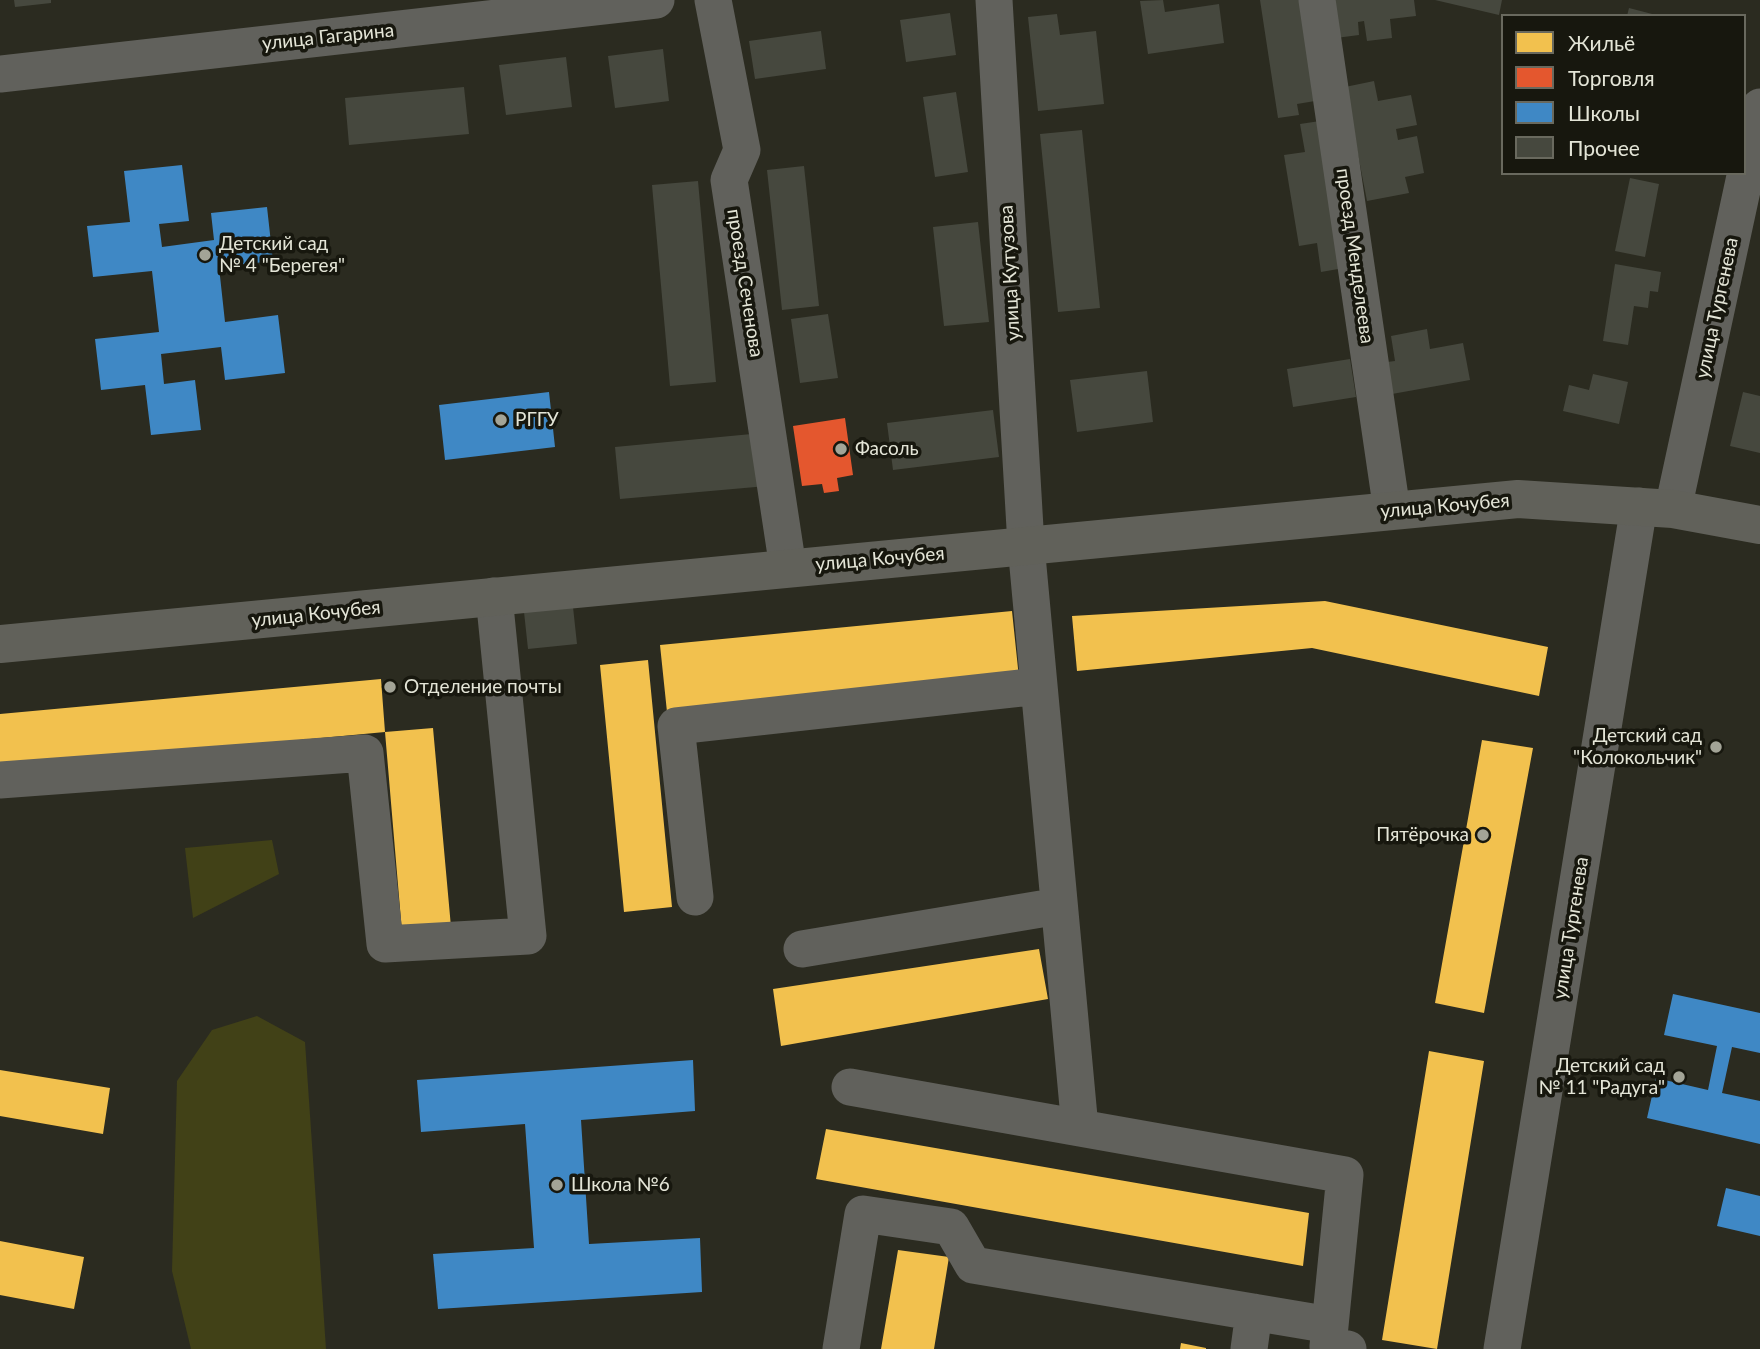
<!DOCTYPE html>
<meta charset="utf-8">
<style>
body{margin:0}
#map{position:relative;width:1760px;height:1349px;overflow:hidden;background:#2b2b20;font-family:Lato,sans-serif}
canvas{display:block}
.legend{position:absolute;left:1501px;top:14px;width:245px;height:161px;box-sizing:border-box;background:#17170e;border:2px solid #69695e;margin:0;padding:9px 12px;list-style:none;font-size:21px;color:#e4e5d7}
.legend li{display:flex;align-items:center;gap:14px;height:35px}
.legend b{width:35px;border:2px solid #69695e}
</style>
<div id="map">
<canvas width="1760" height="1349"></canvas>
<ul class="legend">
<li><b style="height:19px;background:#f2c14e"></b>Жильё</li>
<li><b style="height:19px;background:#e4572e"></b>Торговля</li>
<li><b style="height:19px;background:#3f88c5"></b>Школы</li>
<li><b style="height:19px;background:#46483e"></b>Прочее</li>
</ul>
</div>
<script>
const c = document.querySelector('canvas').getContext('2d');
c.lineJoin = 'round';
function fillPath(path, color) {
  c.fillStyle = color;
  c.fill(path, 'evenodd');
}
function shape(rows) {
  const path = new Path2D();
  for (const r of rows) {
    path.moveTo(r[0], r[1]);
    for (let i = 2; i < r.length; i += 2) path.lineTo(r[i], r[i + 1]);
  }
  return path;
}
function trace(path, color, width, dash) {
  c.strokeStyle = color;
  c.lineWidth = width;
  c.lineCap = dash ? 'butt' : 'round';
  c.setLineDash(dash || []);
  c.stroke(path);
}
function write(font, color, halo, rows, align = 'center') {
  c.font = font + ' Lato,sans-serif';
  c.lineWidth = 7;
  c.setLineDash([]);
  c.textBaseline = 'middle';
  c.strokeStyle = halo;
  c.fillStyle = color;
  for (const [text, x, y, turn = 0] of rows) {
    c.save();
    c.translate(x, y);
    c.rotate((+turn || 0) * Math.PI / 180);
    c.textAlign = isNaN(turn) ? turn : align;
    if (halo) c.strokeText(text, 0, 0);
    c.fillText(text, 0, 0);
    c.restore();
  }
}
const green = shape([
 [272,840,279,874,193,918,185,848],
 [257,1016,305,1042,326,1349,191,1349,172,1271,177,1081,212,1030]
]);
const homes = shape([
 [1325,601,1548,647,1539,696,1312,648,1077,671,1072,616],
 [1012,611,1019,678,667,712,660,645],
 [648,660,672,907,624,912,600,665],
 [381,679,385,732,0,768,0,714],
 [433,728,451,927,402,932,385,732],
 [1482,740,1533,748,1484,1013,1435,1003],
 [1039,949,1048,999,781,1046,773,989],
 [1429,1051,1484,1061,1437,1349,1382,1340],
 [0,1070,110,1088,103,1134,0,1116],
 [826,1129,1309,1213,1303,1266,816,1179],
 [0,1241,84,1257,74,1309,0,1295],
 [898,1250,949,1257,934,1349,881,1349],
 [1181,1343,1206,1348,1206,1349,1180,1349]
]);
const shops = shape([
 [845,418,853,475,837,478,839,491,824,493,822,484,802,486,793,426]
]);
const schools = shape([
 [182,165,189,221,159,224,162,247,214,240,211,213,267,207,273,261,219,267,225,322,278,315,285,373,225,380,221,347,161,354,164,384,195,380,201,430,151,435,145,385,101,390,95,339,159,332,152,271,93,277,87,226,130,222,124,171],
 [549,392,555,447,445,460,439,405],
 [1673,994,1760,1013,1760,1053,1732,1047,1722,1093,1760,1101,1760,1144,1647,1118,1656,1078,1708,1090,1717,1046,1664,1035],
 [693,1060,695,1111,581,1120,589,1244,700,1238,702,1292,438,1309,433,1254,534,1248,525,1124,421,1132,417,1080],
 [1726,1188,1760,1196,1760,1236,1717,1226]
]);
const building = shape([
 [14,0,51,0,51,3,15,7],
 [1163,0,1165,12,1219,4,1224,43,1148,54,1140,1],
 [1260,0,1300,0,1315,101,1297,104,1299,115,1278,118],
 [1331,0,1414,0,1416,16,1390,19,1392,38,1367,41,1364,21,1358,22,1359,35,1336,38],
 [1435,0,1502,0,1499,15],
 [1629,8,1656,15,1656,16,1627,16],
 [950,13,956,55,906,62,900,20],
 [1057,14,1060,35,1096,31,1104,104,1038,111,1028,17],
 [821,31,826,69,755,79,749,41],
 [663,49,669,101,615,108,608,56],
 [566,57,572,107,506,115,499,65],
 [1374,81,1378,101,1411,95,1417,125,1396,129,1398,140,1417,136,1424,173,1405,177,1409,193,1367,201,1345,87],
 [464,87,469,134,349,145,345,98],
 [956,92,968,172,935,177,923,97],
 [1320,121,1344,268,1321,272,1317,243,1299,246,1284,155,1305,152,1300,124],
 [1082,130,1100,308,1058,312,1040,134],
 [804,166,819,306,782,310,767,170],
 [1630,178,1659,184,1645,257,1615,251],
 [698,181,716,382,670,386,652,185],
 [978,222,989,322,944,326,933,227],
 [1615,264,1661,272,1658,292,1650,291,1648,308,1634,306,1628,345,1603,341],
 [828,314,838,378,800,383,791,319],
 [1427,329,1430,349,1463,343,1470,380,1392,394,1387,362,1395,361,1391,336],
 [1350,359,1356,397,1293,407,1287,369],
 [1147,371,1153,422,1077,432,1070,380],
 [1593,374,1628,382,1619,424,1563,411,1569,385,1589,390],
 [1743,392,1760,396,1760,453,1730,446],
 [993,410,999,457,893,470,887,423],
 [762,433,767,486,620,499,615,447],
 [573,607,577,644,528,649,524,612]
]);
const minor = shape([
 [713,0,742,150,729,180,788,568],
 [994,0,1026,545,1080,1128,1345,1175,1328,1346,1348,1349],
 [1317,0,1392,511],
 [0,74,656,0],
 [1673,509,1760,107],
 [0,780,365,753,385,944,528,936,494,596],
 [695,897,676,726,1039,686],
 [802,949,1059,906],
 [850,1087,1080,1128],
 [841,1349,863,1214,951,1227,973,1265,1330,1325],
 [1249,1349,1254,1312],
 [1502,1349,1639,506]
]);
const major = shape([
 [0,644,1518,499,1673,509,1760,525]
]);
const markers = [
 [205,255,7,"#a3a497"],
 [501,420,7,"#a3a497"],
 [841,449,7,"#a3a497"],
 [390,687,7,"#a3a497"],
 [1716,747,7,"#a3a497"],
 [1483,835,7,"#a3a497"],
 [1679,1077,7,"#a3a497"],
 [557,1185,7,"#a3a497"]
];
const streetNames = [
 ["улица Гагарина",328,37,-6],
 ["проезд Менделеева",1355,256,82],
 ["улица Кутузова",1010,273,-93],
 ["проезд Сеченова",745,283,81],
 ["улица Тургенева",1717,308,-78],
 ["улица Кочубея",1445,506,-5],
 ["улица Кочубея",880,559,-5],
 ["улица Кочубея",316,614,-6],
 ["улица Тургенева",1571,928,-81]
];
const poiNames = [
 ["Детский сад",219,244],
 ["№ 4 \"Берегея\"",219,266],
 ["РГГУ",515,420],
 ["Фасоль",855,449],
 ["Отделение почты",404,687],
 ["Детский сад",1702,736,"right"],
 ["\"Колокольчик\"",1702,758,"right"],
 ["Пятёрочка",1469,835,"right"],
 ["Детский сад",1665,1066,"right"],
 ["№ 11 \"Радуга\"",1665,1088,"right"],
 ["Школа №6",571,1185]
];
fillPath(green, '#414117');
fillPath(homes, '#f2c14e');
fillPath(shops, '#e4572e');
fillPath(schools, '#3f88c5');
fillPath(building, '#46483e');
trace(minor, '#61615c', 37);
trace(major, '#61615a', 38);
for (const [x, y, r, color] of markers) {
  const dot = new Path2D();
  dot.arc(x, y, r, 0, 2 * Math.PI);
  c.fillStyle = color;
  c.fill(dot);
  trace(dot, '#17170e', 2.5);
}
write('19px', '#e4e5d7', '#17170e', streetNames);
write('19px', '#e4e5d7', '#17170e', poiNames, 'left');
</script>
